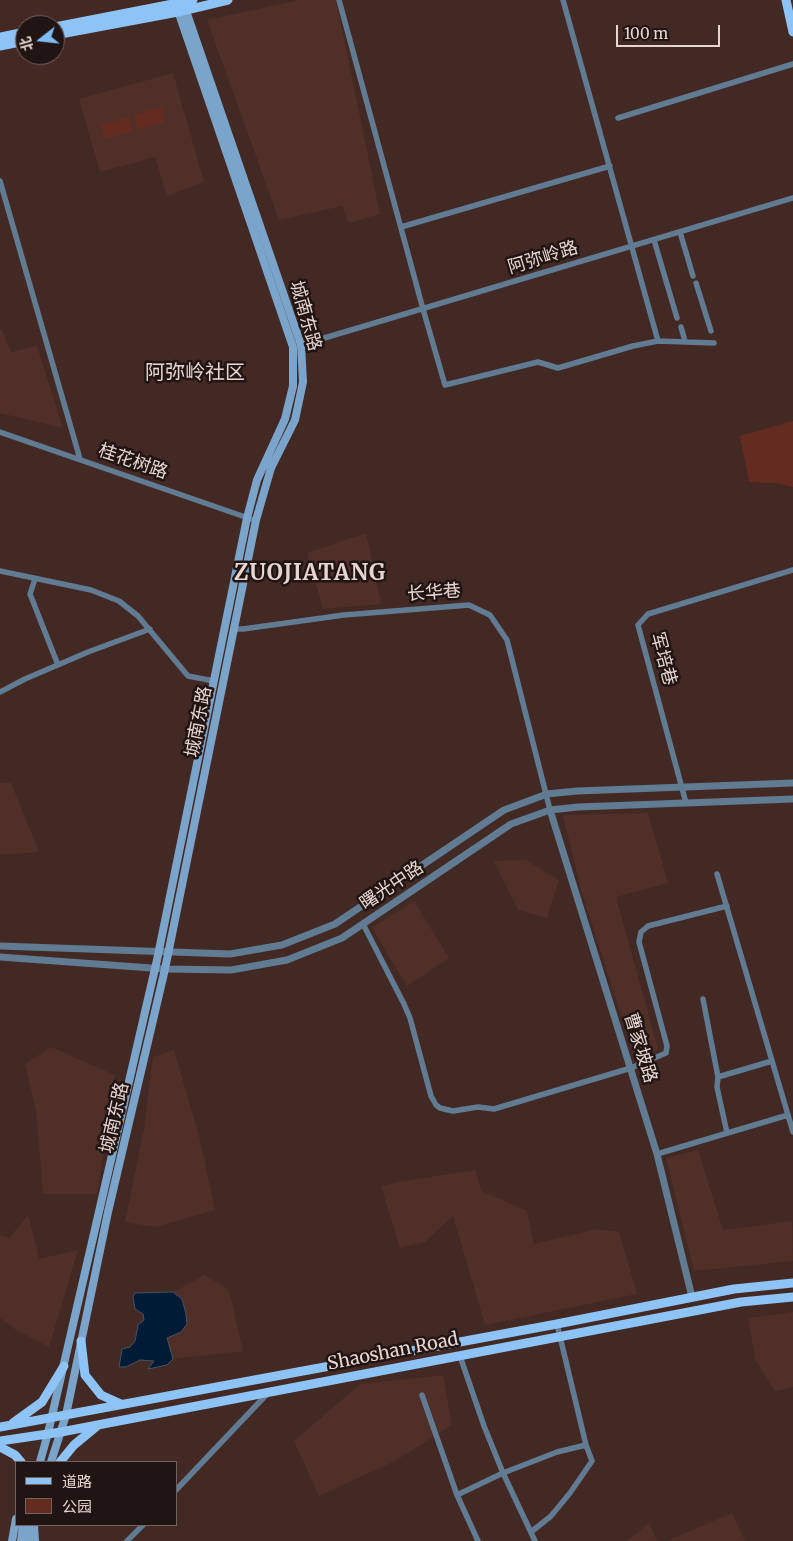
<!DOCTYPE html>
<meta charset="utf-8">
<style>
body{margin:0}
#map{position:relative;width:793px;height:1541px;overflow:hidden;background:#432924;font-family:Merriweather,"Noto Sans SC",serif}
canvas{display:block}
.legend{position:absolute;left:15px;top:1461px;width:162px;height:65px;box-sizing:border-box;background:#211513;border:1px solid #70625f;margin:0;padding:6px 9px;list-style:none;font-size:15px;color:#e7d5d1}
.legend li{display:flex;align-items:center;gap:10px;height:25px}
.legend b{width:25px;border:1px solid #70625f}
.north{position:absolute;left:15px;top:15px;width:50px;height:50px;box-sizing:border-box;background:#211513;border:1px solid #70625f;border-radius:50%;rotate:254deg;font-size:14px;font-weight:700;line-height:20px;text-align:center;color:#e7d5d1}
.north::after{content:'';display:block;margin:auto;width:18px;height:22px;background:#7dbef9;clip-path:polygon(50% 0,100% 100%,50% 72%,0 100%)}
.scale{position:absolute;left:616px;top:25px;width:104px;height:22px;box-sizing:border-box;border:2px solid #e7d5d1;border-top:0;padding-left:6px;font-size:15px;line-height:18px;white-space:nowrap;color:#e7d5d1;-webkit-text-stroke:4px #211513;paint-order:stroke}
</style>
<div id="map">
<canvas width="793" height="1541"></canvas>
<ul class="legend">
<li><b style="height:6px;background:#8ec3f5"></b>道路</li>
<li><b style="height:14px;background:#642c21"></b>公园</li>
</ul>
<div class="north">北</div>
<div class="scale">100 m</div>
</div>
<script>
const c = document.querySelector('canvas').getContext('2d');
c.lineJoin = 'round';
function fillPath(path, color) {
  c.fillStyle = color;
  c.fill(path, 'evenodd');
}
function shape(rows) {
  const path = new Path2D();
  for (const r of rows) {
    path.moveTo(r[0], r[1]);
    for (let i = 2; i < r.length; i += 2) path.lineTo(r[i], r[i + 1]);
  }
  return path;
}
function trace(path, color, width, dash) {
  c.strokeStyle = color;
  c.lineWidth = width;
  c.lineCap = dash ? 'butt' : 'round';
  c.setLineDash(dash || []);
  c.stroke(path);
}
function write(font, color, halo, rows, align = 'center') {
  c.font = font + ' Merriweather,"Noto Sans SC",serif';
  c.lineWidth = 5;
  c.setLineDash([]);
  c.textBaseline = 'middle';
  c.strokeStyle = halo;
  c.fillStyle = color;
  for (const [text, x, y, turn = 0] of rows) {
    c.save();
    c.translate(x, y);
    c.rotate((+turn || 0) * Math.PI / 180);
    c.textAlign = isNaN(turn) ? turn : align;
    if (halo) c.strokeText(text, 0, 0);
    c.fillText(text, 0, 0);
    c.restore();
  }
}
const built = shape([
 [300,0,336,0,380,214,349,223,342,206,279,220,207,20],
 [173,73,204,182,167,196,155,157,100,172,79,99],
 [0,330,2,330,11,352,37,346,63,428,0,413],
 [366,533,381,604,323,609,307,553],
 [0,783,11,783,39,852,0,855],
 [648,813,668,883,616,897,658,1049,636,1061,581,890,563,815],
 [526,860,559,880,547,918,518,910,494,861],
 [414,901,449,958,407,986,372,928],
 [51,1047,115,1075,97,1194,43,1194,36,1111,25,1064],
 [174,1050,199,1136,215,1210,155,1227,125,1222,144,1129,153,1057],
 [698,1150,723,1230,792,1221,793,1261,694,1271,666,1158],
 [475,1170,482,1191,527,1211,534,1244,597,1229,619,1232,637,1294,485,1325,453,1216,425,1242,400,1248,381,1186,404,1181],
 [28,1215,39,1259,78,1250,49,1347,16,1330,0,1318,0,1235,9,1238],
 [205,1275,229,1290,243,1351,173,1359,167,1338,181,1332,182,1299,173,1292],
 [793,1312,793,1387,775,1391,755,1359,748,1318],
 [443,1375,452,1425,395,1461,319,1496,294,1441,360,1384],
 [732,1513,745,1541,667,1541],
 [649,1523,657,1541,627,1541]
]);
const green = shape([
 [161,107,165,122,138,130,134,115],
 [129,117,133,131,105,139,101,125],
 [793,421,793,487,775,483,749,482,740,436]
]);
const water = shape([
 [173,1292,182,1299,186,1314,187,1324,181,1332,167,1338,173,1359,167,1365,148,1369,154,1361,140,1360,126,1367,119,1367,122,1349,130,1347,135,1341,138,1325,144,1320,143,1314,135,1309,133,1297,135,1293,173,1292]
]);
const minor = shape([
 [339,0,423,309,445,385,538,362,558,368,633,346,658,341,714,343],
 [563,0,658,341],
 [618,118,793,64],
 [0,181,80,459],
 [401,227,610,166],
 [680,232,693,276],
 [654,240,677,318],
 [696,283,711,331],
 [681,327,685,341],
 [301,345,793,198],
 [0,432,251,519],
 [0,571,91,590,119,601,138,616,188,676,214,681],
 [35,579,30,594,58,665],
 [233,629,243,629,344,615,469,605,490,615,507,640,550,810],
 [0,692,25,679,88,652,150,629],
 [686,803,638,625,648,614,793,570],
 [717,874,793,1132],
 [363,924,404,1004,410,1018,431,1096,436,1105,440,1108,453,1111,478,1107,494,1109,631,1068,666,1053,667,1046,639,942,641,932,648,926,727,906],
 [703,999,718,1077,717,1087,727,1133],
 [718,1077,772,1061],
 [657,1154,788,1115],
 [460,1356,484,1426,503,1473,535,1541],
 [422,1395,457,1495,478,1541],
 [176,1490,268,1393],
 [457,1495,503,1473,557,1452,586,1445],
 [531,1532,551,1516,570,1493,592,1461,586,1445,557,1324],
 [127,1541,143,1525]
]);
const tertiary = shape([
 [550,810,657,1154,692,1297],
 [0,946,230,954,282,945,335,924,504,810,547,794,577,791,793,783],
 [0,957,165,969,231,970,287,960,342,938,511,824,550,810,578,807,793,799]
]);
const secondary = shape([
 [40,1462,48,1433,157,960,247,518,257,480,285,419,293,386,293,347,177,8],
 [51,1462,66,1415,108,1212,165,969,256,520,271,468,295,420,303,382,301,345,184,5],
 [34,1525,35,1541],
 [12,1541,16,1519],
 [21,1541,23,1525],
 [27,1541,28,1525]
]);
const primary = shape([
 [786,0,793,32],
 [55,27,193,0],
 [55,35,178,12,228,0],
 [0,37,25,32],
 [0,46,25,41],
 [81,1341,85,1375,101,1395,121,1404],
 [13,1423,42,1402,64,1366],
 [0,1427,557,1324,734,1289,793,1283],
 [0,1441,61,1432,741,1302,793,1297],
 [0,1447,15,1455,21,1462],
 [60,1462,74,1445,97,1426]
]);
const streetNames = [
 ["阿弥岭路",543,258,-17],
 ["城南东路",305,316,74],
 ["桂花树路",133,462,19],
 ["长华巷",434,593,-4],
 ["军培巷",663,659,75],
 ["城南东路",199,722,-79],
 ["曙光中路",392,886,-34],
 ["曹家坡路",640,1048,73],
 ["城南东路",115,1118,-77],
 ["Shaoshan Road",393,1352,-11]
];
const quarterNames = [
 ["阿弥岭社区",195,373]
];
const districtNames = [
 ["ZUOJIATANG",310,574]
];
fillPath(built, '#502f28');
fillPath(green, '#642c21');
fillPath(water, '#001b35');
trace(water, '#455364', 1);
trace(minor, '#617b92', 5.5);
trace(tertiary, '#617b92', 7);
trace(secondary, '#7ba4ca', 8);
trace(primary, '#8ec3f5', 9);
write('18px', '#e7d5d1', '#211513', streetNames);
write('20px', '#e7d5d1', '#211513', quarterNames);
c.letterSpacing = '1px';
write('bold 22px', '#e7d5d1', '#211513', districtNames);
c.letterSpacing = '0px';
</script>
